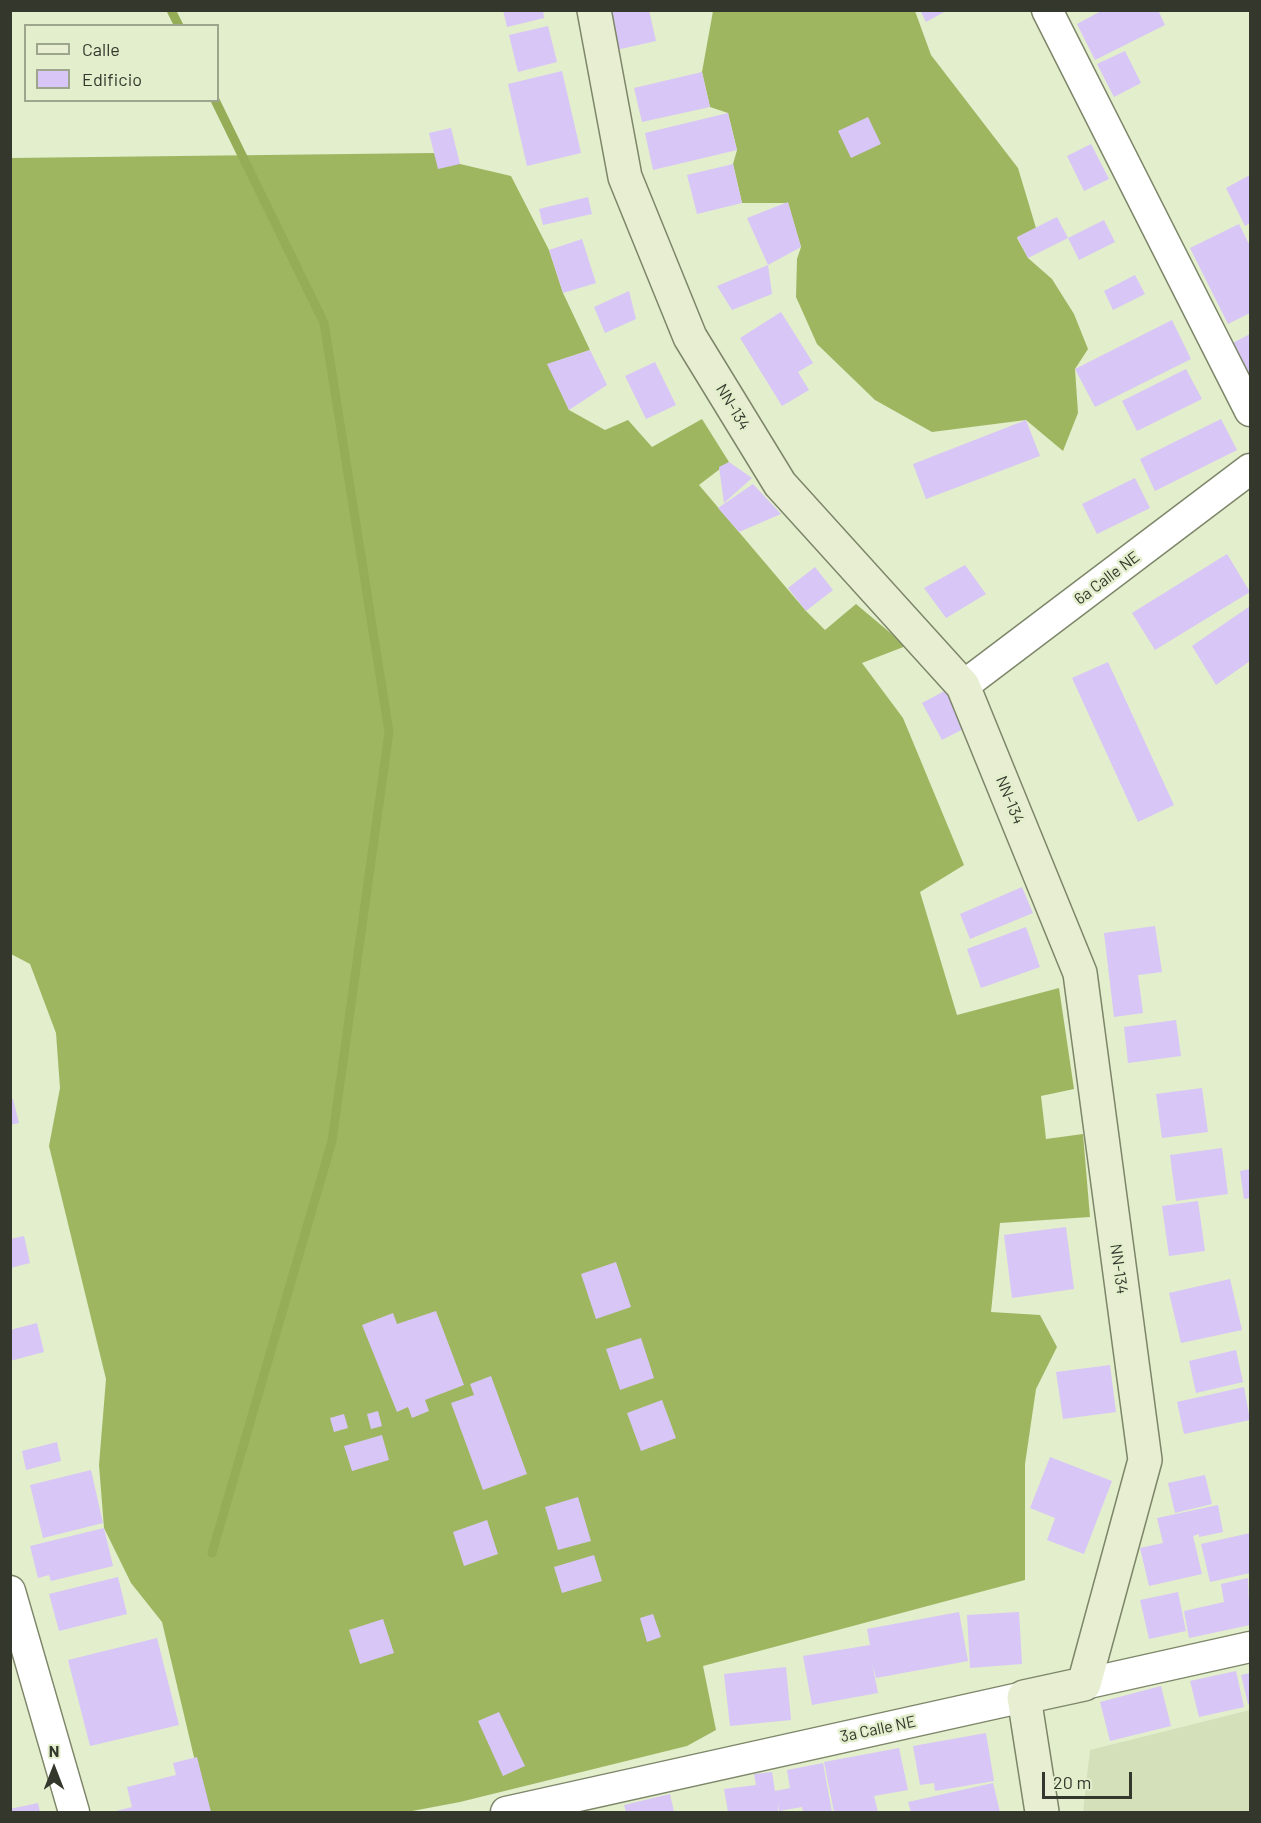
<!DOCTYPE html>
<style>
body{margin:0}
#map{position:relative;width:1261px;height:1823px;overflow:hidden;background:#e3eecd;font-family:Barlow,sans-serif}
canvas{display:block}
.frame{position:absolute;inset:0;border:12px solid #34382c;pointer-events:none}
.legend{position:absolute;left:24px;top:24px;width:195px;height:78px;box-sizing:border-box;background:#e3eecd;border:2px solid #9da58d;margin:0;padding:8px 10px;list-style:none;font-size:18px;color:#34382c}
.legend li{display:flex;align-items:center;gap:12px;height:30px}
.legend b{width:30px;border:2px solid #9da58d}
.north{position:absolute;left:24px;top:1739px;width:60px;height:60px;-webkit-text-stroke:4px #e3eecd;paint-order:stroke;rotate:0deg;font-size:16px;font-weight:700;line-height:24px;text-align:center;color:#34382c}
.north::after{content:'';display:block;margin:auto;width:21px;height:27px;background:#34382c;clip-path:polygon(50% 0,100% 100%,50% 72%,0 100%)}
.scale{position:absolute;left:1042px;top:1772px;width:90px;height:27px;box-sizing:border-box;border:3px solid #34382c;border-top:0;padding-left:8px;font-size:18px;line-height:21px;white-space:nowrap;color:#34382c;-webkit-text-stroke:4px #e3eecd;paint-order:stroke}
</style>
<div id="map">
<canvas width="1261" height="1823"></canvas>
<div class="frame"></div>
<ul class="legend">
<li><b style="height:8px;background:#e7eed1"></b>Calle</li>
<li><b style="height:16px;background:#d7c6f6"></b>Edificio</li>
</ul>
<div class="north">N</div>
<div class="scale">20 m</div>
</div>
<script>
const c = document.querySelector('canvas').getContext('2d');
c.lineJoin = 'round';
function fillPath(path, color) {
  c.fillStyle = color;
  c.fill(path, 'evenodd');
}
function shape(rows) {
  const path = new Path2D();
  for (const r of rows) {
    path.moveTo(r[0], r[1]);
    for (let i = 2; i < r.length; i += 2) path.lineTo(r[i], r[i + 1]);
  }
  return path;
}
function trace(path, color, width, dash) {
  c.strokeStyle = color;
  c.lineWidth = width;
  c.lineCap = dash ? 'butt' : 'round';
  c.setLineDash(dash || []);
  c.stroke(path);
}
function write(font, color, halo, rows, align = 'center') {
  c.font = font + ' Barlow,sans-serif';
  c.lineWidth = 5;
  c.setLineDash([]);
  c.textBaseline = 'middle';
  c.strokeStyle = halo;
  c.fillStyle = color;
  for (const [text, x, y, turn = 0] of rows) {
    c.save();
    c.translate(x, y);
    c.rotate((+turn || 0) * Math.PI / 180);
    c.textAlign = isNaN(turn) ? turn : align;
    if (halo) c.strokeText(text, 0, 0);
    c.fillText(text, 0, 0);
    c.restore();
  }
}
const built = shape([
 [1250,1710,1250,1812,1083,1812,1090,1750]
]);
const forest = shape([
 [713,11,915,11,931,55,1018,168,1036,228,1017,238,1028,258,1052,279,1074,314,1088,349,1075,369,1078,413,1063,451,1026,420,932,432,875,400,817,344,796,297,797,259,801,247,788,203,742,203,733,164,737,150,728,113,710,107,702,72],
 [434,153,460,164,511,176,549,250,563,293,590,350,548,364,569,410,605,430,628,420,652,447,702,419,729,462,699,485,806,611,825,630,856,604,906,646,862,663,903,718,964,865,920,892,957,1015,1059,988,1074,1089,1041,1096,1046,1139,1083,1134,1090,1217,1000,1223,991,1312,1040,1315,1057,1347,1036,1389,1025,1464,1025,1580,703,1666,716,1730,687,1746,460,1802,407,1812,207,1812,162,1622,131,1583,104,1528,99,1465,106,1379,49,1146,60,1088,56,1033,30,964,11,954,10,158]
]);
const stream = shape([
 [171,10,179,26],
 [212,1553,332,1141,389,732,324,323,215,100]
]);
const building = shape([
 [503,10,543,10,544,18,507,27],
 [606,10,649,10,656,41,616,50],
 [920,10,948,10,926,22],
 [1103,10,1158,10,1165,25,1095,60,1077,24],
 [548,26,557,62,518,72,509,35],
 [1125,51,1141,83,1114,97,1097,64],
 [562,71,581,153,527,166,508,84],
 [702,72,710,107,642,122,634,88],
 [728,113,737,150,653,170,645,133],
 [868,117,881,144,851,158,838,131],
 [451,128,460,164,438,169,429,133],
 [1091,144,1109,179,1084,191,1067,156],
 [733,164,742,203,697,214,687,175],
 [1250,175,1250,223,1245,226,1226,188],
 [588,197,592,214,543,225,539,209],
 [788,202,801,247,768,265,772,294,732,310,717,286,768,265,747,218],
 [1057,217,1068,238,1028,258,1017,237],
 [1104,220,1115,242,1079,260,1068,238],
 [1239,224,1250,246,1250,313,1228,324,1190,248],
 [582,239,596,283,563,293,549,250],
 [1135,275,1145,294,1113,310,1104,291],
 [629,291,636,319,605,333,594,307],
 [781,312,813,363,798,372,809,390,782,406,740,338],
 [1172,320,1191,359,1095,407,1075,369],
 [1250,334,1250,373,1247,375,1231,344],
 [590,350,607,385,569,410,547,364],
 [655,362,676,405,646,419,625,376],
 [1186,369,1202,399,1137,431,1122,401],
 [1221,419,1237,450,1155,491,1140,459],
 [1026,420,1040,456,926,499,913,464],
 [729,462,752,478,724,503,719,467],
 [1135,478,1150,508,1097,534,1082,504],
 [753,484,781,514,739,532,718,508],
 [1227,554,1250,592,1155,650,1132,613],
 [965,565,986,594,946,618,924,588],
 [815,567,833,590,806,611,788,588],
 [1250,606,1250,661,1216,685,1192,646],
 [1108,662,1174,805,1138,822,1072,678],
 [950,688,971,725,942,740,922,703],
 [1022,887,1033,913,970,939,960,914],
 [1155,926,1162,972,1138,975,1143,1013,1114,1017,1104,933],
 [1026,927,1040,967,981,988,967,949],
 [1176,1020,1181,1056,1128,1063,1124,1027],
 [1202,1088,1208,1132,1162,1138,1156,1094],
 [10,1099,13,1099,19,1123,10,1125],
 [1222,1148,1228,1194,1176,1201,1170,1155],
 [1250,1169,1250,1198,1244,1199,1240,1171],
 [1198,1201,1205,1251,1169,1256,1162,1206],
 [1066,1227,1074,1289,1012,1298,1004,1235],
 [24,1236,30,1263,10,1268,10,1239],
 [616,1262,631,1307,596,1319,581,1274],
 [1230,1279,1242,1330,1181,1343,1169,1293],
 [436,1311,464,1385,425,1400,429,1411,412,1418,408,1407,397,1412,362,1325,393,1313,397,1324],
 [37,1323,44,1352,10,1361,10,1330],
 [641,1338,654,1378,620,1390,606,1349],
 [1236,1350,1243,1382,1196,1393,1189,1361],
 [1110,1365,1116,1412,1063,1419,1056,1372],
 [491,1376,527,1474,483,1490,451,1403,474,1395,470,1384],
 [1244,1387,1250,1420,1184,1434,1177,1402],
 [662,1400,676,1438,641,1451,627,1413],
 [378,1411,382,1426,371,1429,367,1414],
 [344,1414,348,1428,334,1432,330,1418],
 [382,1435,389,1460,352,1471,344,1446],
 [57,1442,61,1461,26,1470,22,1451],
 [1050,1457,1112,1481,1084,1554,1047,1540,1055,1518,1030,1508],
 [91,1470,103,1523,43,1538,30,1485],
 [1205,1475,1212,1504,1175,1513,1168,1483],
 [578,1497,591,1541,558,1550,545,1507],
 [1218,1505,1223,1532,1199,1537,1199,1534,1193,1536,1202,1574,1149,1586,1140,1548,1163,1543,1157,1518],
 [487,1520,498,1554,464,1566,453,1532],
 [104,1528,113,1566,51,1581,49,1575,38,1578,30,1546],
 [1250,1533,1250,1573,1210,1582,1201,1544],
 [594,1555,602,1581,562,1593,554,1567],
 [118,1577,127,1614,59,1631,49,1594],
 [1248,1578,1250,1625,1189,1638,1184,1611,1224,1602,1221,1584],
 [1178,1592,1186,1631,1149,1639,1140,1600],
 [959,1612,968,1661,876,1678,872,1663,878,1693,812,1705,803,1656,870,1645,867,1629],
 [1019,1612,1022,1664,970,1668,967,1615],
 [653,1614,661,1637,647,1642,640,1618],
 [383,1619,394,1653,360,1664,349,1630],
 [157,1638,179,1725,90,1746,68,1660],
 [786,1667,791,1720,730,1726,724,1674],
 [1236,1671,1244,1707,1199,1717,1190,1681],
 [1250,1673,1250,1703,1248,1704,1241,1675],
 [1161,1686,1171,1726,1110,1741,1100,1702],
 [499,1712,525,1766,503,1776,478,1721],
 [986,1733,994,1781,935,1791,934,1783,920,1785,913,1746],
 [899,1748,908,1790,874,1796,878,1812,834,1812,824,1762],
 [197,1757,211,1812,112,1812,132,1807,127,1787,176,1775,173,1763],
 [823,1763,832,1812,803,1812,802,1807,779,1811,778,1803,778,1812,728,1812,724,1789,756,1785,754,1774,772,1772,775,1791,790,1788,787,1770],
 [993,1783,1000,1812,911,1812,908,1802],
 [670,1794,674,1812,626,1812,624,1805],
 [38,1803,40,1812,10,1812,10,1809]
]);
const street = shape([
 [1047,10,1250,411],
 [963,686,1250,469],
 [10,1591,74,1812],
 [1084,1684,1250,1647],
 [506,1812,1024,1697]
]);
const secondary = shape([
 [594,10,625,177,690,337,780,484,963,686,1080,973,1145,1460,1084,1684,1024,1697,1042,1812]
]);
const streetNames = [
 ["NN-134",733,407,59],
 ["6a Calle NE",1107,578,-37],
 ["NN-134",1010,800,68],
 ["NN-134",1119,1269,82],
 ["3a Calle NE",878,1729,-12]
];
fillPath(built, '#d4e0ba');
fillPath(forest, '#9fb661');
trace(stream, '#96ad58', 9);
fillPath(building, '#d7c6f6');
trace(street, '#7d8669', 33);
trace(secondary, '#7d8669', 36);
trace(street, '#fff', 30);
trace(secondary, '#e7eed1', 33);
write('16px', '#34382c', '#e3eecd', streetNames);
</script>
